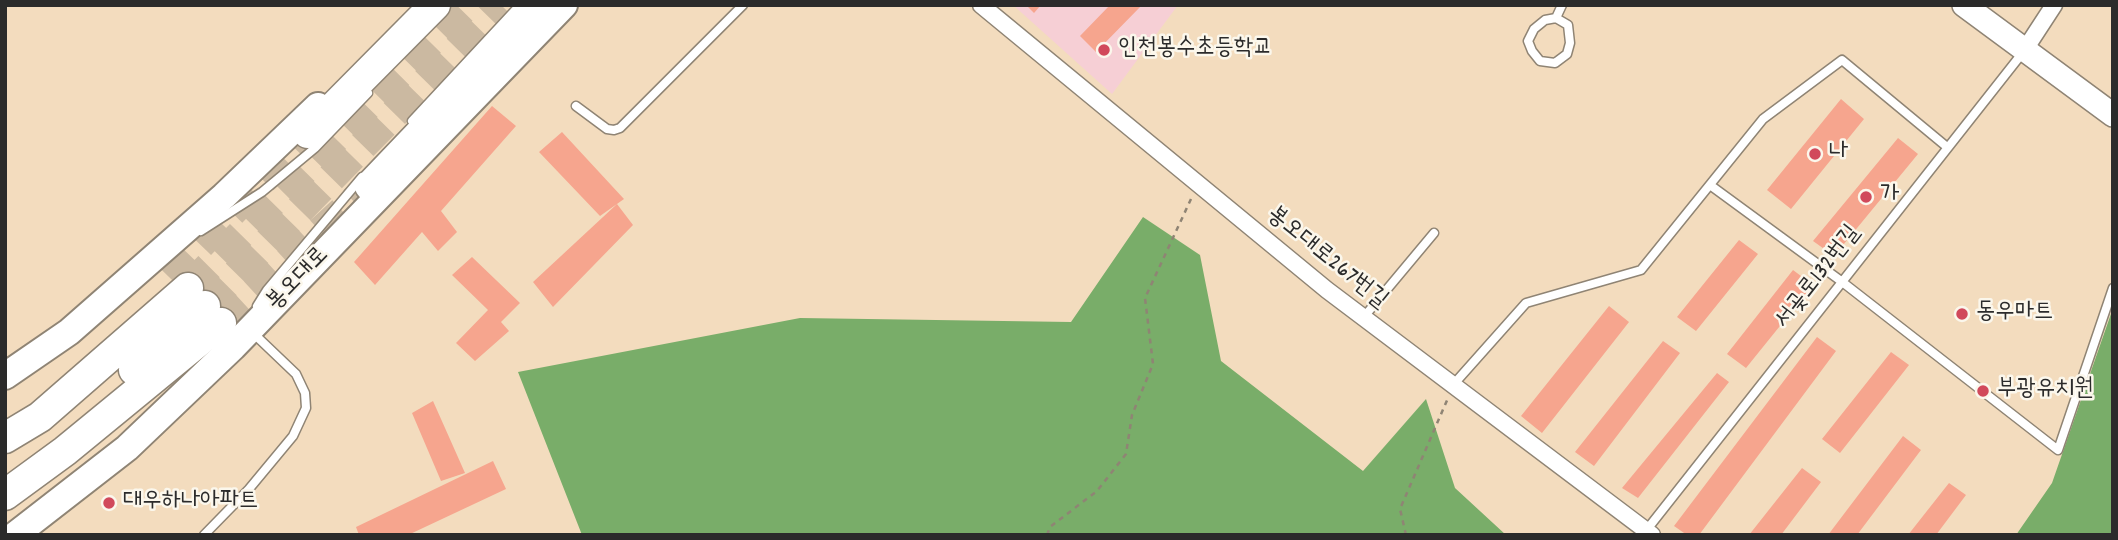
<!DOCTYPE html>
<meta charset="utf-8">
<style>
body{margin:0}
#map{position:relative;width:2118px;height:540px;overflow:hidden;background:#f3dcbe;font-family:Dekko,sans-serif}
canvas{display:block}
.frame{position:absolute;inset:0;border:7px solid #2b2b2b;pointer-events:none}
</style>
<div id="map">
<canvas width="2118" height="540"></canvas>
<div class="frame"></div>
</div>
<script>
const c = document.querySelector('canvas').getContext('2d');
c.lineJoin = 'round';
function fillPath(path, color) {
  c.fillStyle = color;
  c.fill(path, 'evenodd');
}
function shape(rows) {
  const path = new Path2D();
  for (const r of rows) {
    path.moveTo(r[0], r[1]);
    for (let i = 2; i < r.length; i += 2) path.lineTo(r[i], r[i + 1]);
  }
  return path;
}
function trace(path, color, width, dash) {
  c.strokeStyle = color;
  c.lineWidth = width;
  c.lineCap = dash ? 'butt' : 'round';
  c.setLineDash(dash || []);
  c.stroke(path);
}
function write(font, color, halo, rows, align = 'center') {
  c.font = font + ' Dekko,"Poor Story",sans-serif';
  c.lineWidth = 5;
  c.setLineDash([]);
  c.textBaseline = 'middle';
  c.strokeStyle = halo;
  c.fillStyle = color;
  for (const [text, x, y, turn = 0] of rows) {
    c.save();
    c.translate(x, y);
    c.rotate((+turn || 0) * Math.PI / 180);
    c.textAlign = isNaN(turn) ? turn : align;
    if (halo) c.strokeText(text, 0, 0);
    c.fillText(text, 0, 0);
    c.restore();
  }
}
const built = shape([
 [1013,5,1178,5,1112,94]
]);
const forest = shape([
 [1143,217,1200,255,1221,361,1363,471,1426,399,1455,488,1506,535,582,535,518,372,800,318,1071,322],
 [2113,308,2113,535,2016,535,2052,483]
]);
const building = shape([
 [1026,5,1041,5,1034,13],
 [1110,5,1142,5,1096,52,1080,36],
 [1841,99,1864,119,1791,209,1767,190],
 [492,106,516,126,441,211,457,232,438,251,422,232,375,285,354,262],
 [562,132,624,199,600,216,539,152],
 [1898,138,1918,154,1834,256,1813,241],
 [617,204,633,225,553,307,533,282],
 [1739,240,1758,254,1696,331,1677,317],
 [472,257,520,303,501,322,509,331,475,361,456,343,488,310,452,275],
 [1793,270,1813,285,1746,368,1727,354],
 [1609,306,1629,322,1542,433,1521,416],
 [1817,337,1836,351,1699,535,1687,535,1674,526],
 [1663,341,1680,353,1594,466,1575,452],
 [1891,352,1909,365,1840,453,1822,439],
 [1717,373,1729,382,1638,498,1622,488],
 [433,401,465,473,441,481,412,413],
 [1903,436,1921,450,1857,535,1828,535],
 [493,461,506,489,408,535,359,535,356,527],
 [1802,468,1821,482,1781,535,1749,535],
 [1949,483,1966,495,1936,535,1908,535]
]);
const highwayTunnel = shape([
 [169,277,308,133],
 [188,288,467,5],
 [205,306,501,5],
 [221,323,370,186]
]);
const path = shape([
 [1047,535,1050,527,1097,491,1126,454,1132,415,1153,364,1145,298,1191,199],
 [1406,535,1400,509,1448,398]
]);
const lane = shape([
 [1556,18,1568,25,1570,43,1567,54,1555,63,1540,61,1532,51,1528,41,1534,29,1545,20,1556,18],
 [1556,18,1562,5],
 [576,106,607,129,614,130,620,128,743,5],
 [412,121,520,5],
 [1710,185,1841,281,2058,450,2113,288],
 [201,231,262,192,315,148,368,93],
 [257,306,267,290,362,177],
 [1363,318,1434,233],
 [1453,385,1526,303,1641,270,1763,119,1842,60,1947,147],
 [1645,532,2024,51],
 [204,535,249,489,293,436,306,408,305,393,296,374,252,332]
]);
const street = shape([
 [981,5,1327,290,1652,535],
 [2024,51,2054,5]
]);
const secondary = shape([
 [1964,5,2113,115]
]);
const primary = shape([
 [5,376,69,332,224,196,318,106],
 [15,535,127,448,233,347,564,5]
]);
const highway = shape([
 [308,133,435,5],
 [370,186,543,5],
 [134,370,205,306],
 [5,438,40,417,188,288],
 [5,495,65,451,221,323]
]);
const markers = [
 [1104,50,7,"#d1495b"],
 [1815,154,7,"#d1495b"],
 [1866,197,7,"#d1495b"],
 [1962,314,7,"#d1495b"],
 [1983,391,7,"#d1495b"],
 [109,503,7,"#d1495b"]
];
const poiNames = [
 ["인천봉수초등학교",1118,50],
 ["나",1829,154],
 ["가",1880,197],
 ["동우마트",1976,314],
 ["부광유치원",1997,391],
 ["대우하나아파트",123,503]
];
const streetNames = [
 ["봉오대로267번길",1326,259,39],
 ["서곶로132번길",1819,278,-52],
 ["봉오대로",299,280,-46]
];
fillPath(built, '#f6cfd5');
fillPath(forest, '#79ad69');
fillPath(building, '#f6a58e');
trace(highwayTunnel, '#cbb9a1', 30, [30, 15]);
trace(lane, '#8f8474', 11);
trace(street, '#8f8474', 19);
trace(secondary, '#8f8474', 26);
trace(primary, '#8f8474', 30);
trace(highway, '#8f8474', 33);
trace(path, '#8f8474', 2.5, [5, 5]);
trace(lane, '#fff', 8);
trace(street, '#fff', 16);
trace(secondary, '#fff', 23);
trace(primary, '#fff', 26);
trace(highway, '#fff', 30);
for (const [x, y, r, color] of markers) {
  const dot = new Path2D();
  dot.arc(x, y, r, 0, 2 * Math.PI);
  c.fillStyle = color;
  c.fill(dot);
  trace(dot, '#fbf7ec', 2.5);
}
write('24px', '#2b2b2b', '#fbf7ec', poiNames, 'left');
write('24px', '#2b2b2b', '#fbf7ec', streetNames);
</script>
